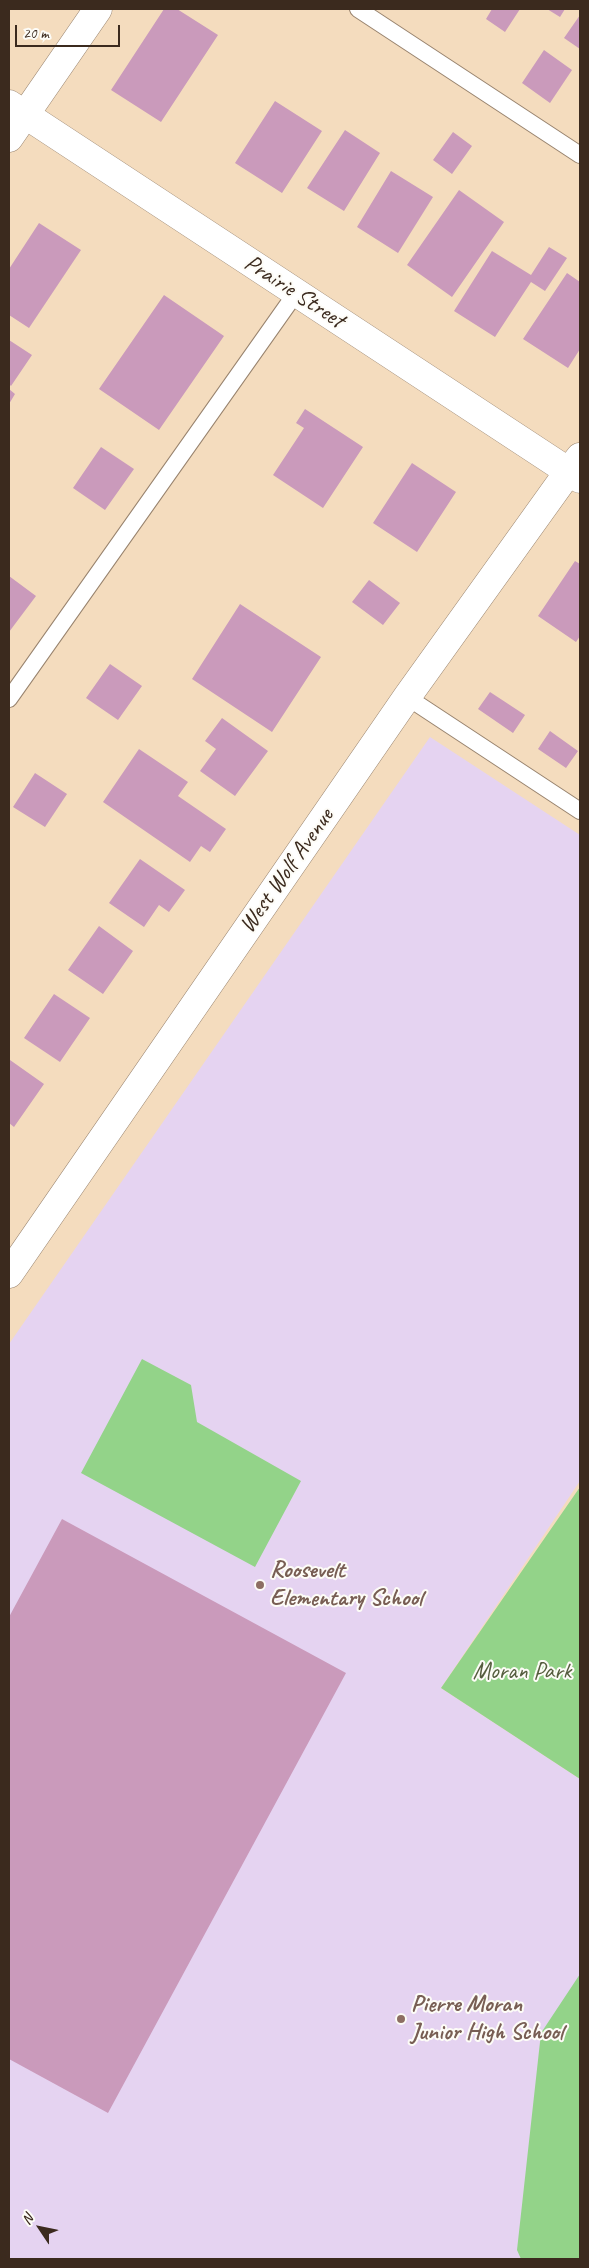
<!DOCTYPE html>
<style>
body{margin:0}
#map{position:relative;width:589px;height:2268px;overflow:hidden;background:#f4dcbe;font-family:Caveat,sans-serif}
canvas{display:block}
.frame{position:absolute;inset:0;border:10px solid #3b2a1e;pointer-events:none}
.north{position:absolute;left:15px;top:2203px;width:50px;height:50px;-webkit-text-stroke:4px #fdfcf7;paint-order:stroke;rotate:304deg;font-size:14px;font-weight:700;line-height:20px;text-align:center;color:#3b2a1e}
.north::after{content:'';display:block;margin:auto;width:18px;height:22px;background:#3b2a1e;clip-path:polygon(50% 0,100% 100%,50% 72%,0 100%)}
.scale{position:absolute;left:15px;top:25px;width:105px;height:22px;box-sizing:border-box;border:2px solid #3b2a1e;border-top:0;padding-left:6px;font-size:15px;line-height:18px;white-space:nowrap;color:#3b2a1e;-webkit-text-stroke:4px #fdfcf7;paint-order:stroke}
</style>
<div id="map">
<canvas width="589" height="2268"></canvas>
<div class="frame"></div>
<div class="north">N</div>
<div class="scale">20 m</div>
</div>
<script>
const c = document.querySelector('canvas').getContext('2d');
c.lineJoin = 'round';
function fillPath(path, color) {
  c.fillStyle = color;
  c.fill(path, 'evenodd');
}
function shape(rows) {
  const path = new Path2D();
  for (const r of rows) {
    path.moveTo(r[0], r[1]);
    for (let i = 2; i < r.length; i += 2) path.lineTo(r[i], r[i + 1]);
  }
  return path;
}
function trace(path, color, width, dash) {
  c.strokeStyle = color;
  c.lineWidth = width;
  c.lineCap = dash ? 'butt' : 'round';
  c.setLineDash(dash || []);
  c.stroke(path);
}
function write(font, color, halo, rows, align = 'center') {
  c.font = font + ' Caveat,sans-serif';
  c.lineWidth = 4;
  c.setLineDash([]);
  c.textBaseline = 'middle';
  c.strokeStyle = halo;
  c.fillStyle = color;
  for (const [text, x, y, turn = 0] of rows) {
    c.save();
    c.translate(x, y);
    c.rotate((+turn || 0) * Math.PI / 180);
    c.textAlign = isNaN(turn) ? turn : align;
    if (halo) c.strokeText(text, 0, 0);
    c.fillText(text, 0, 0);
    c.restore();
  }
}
const built = shape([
 [430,737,580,835,580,1481,441,1688,580,1779,580,2259,9,2259,9,1344]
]);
const green = shape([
 [142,1359,191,1385,197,1422,301,1481,255,1567,81,1473],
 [580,1487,580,1779,441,1688],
 [580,1974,580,2259,521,2259,517,2250,541,2033]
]);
const building = shape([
 [164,9,177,9,218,35,161,122,111,90],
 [492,9,520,9,505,32,486,19],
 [547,9,565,9,560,17],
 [580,15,580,49,564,38],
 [544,50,572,70,550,103,522,83],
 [275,101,322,131,282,193,235,163],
 [345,130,380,153,344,211,307,188],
 [453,132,472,146,452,174,433,160],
 [391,171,433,197,398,253,357,227],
 [459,190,504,222,452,297,407,265],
 [39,223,81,250,29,328,9,315,9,269],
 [549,247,567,258,545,291,531,282,495,337,454,311,492,251,531,275],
 [567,273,580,282,580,349,568,368,523,339],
 [164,295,224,336,159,430,99,389],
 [9,340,32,355,11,386,9,384],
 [9,389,15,394,9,404],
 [305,409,363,447,323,508,273,475,304,428,296,423],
 [101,447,134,469,105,510,73,488],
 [412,463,456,492,417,552,373,523],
 [575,561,580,564,580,636,576,642,538,616],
 [9,576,36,596,9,632],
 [369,580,400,603,383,625,352,602],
 [240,604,321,657,272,732,192,679],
 [110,664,142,686,118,720,86,698],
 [490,692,525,715,513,733,478,709],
 [222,718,268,751,235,796,200,771,216,749,205,741],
 [550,731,578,751,566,768,538,749],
 [139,749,188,782,178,796,226,829,210,852,201,846,190,862,103,802],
 [35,773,67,794,45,827,13,807],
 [140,859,185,890,169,912,159,905,144,927,109,903],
 [99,926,133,951,103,994,68,970],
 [54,994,90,1018,60,1062,24,1038],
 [10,1060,44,1084,14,1127,9,1123],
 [62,1519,346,1673,108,2113,9,2059,9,1617]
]);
const lane = shape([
 [358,9,580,155],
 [407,697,580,811],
 [9,699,296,293]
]);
const street = shape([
 [9,138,98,9],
 [569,471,580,457]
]);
const secondary = shape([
 [9,104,580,479],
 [9,1274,407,697,569,471]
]);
const markers = [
 [260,1585,5,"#8d6e63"],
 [401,2019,5,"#8d6e63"]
];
const streetNames = [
 ["Prairie Street",294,292,33],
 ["West Wolf Avenue",287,871,-55]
];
const educationNames = [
 ["Roosevelt",270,1571],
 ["Elementary School",270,1599],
 ["Pierre Moran",411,2005],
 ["Junior High School",411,2033]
];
const parkNames = [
 ["Moran Park",522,1672]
];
fillPath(built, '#e5d3f1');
fillPath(green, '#93d389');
fillPath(building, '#ca9abb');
trace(lane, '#98836e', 18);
trace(street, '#98836e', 29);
trace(secondary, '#98836e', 29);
trace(lane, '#fff', 16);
trace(street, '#fff', 28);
trace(secondary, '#fff', 28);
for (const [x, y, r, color] of markers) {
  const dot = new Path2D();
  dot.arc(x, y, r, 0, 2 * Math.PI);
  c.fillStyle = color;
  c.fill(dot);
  trace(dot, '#fdfcf7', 2);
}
write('24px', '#3b2a1e', '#fdfcf7', streetNames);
write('bold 24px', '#785e54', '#fdfcf7', educationNames, 'left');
write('24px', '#555d3e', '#fdfcf7', parkNames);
</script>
